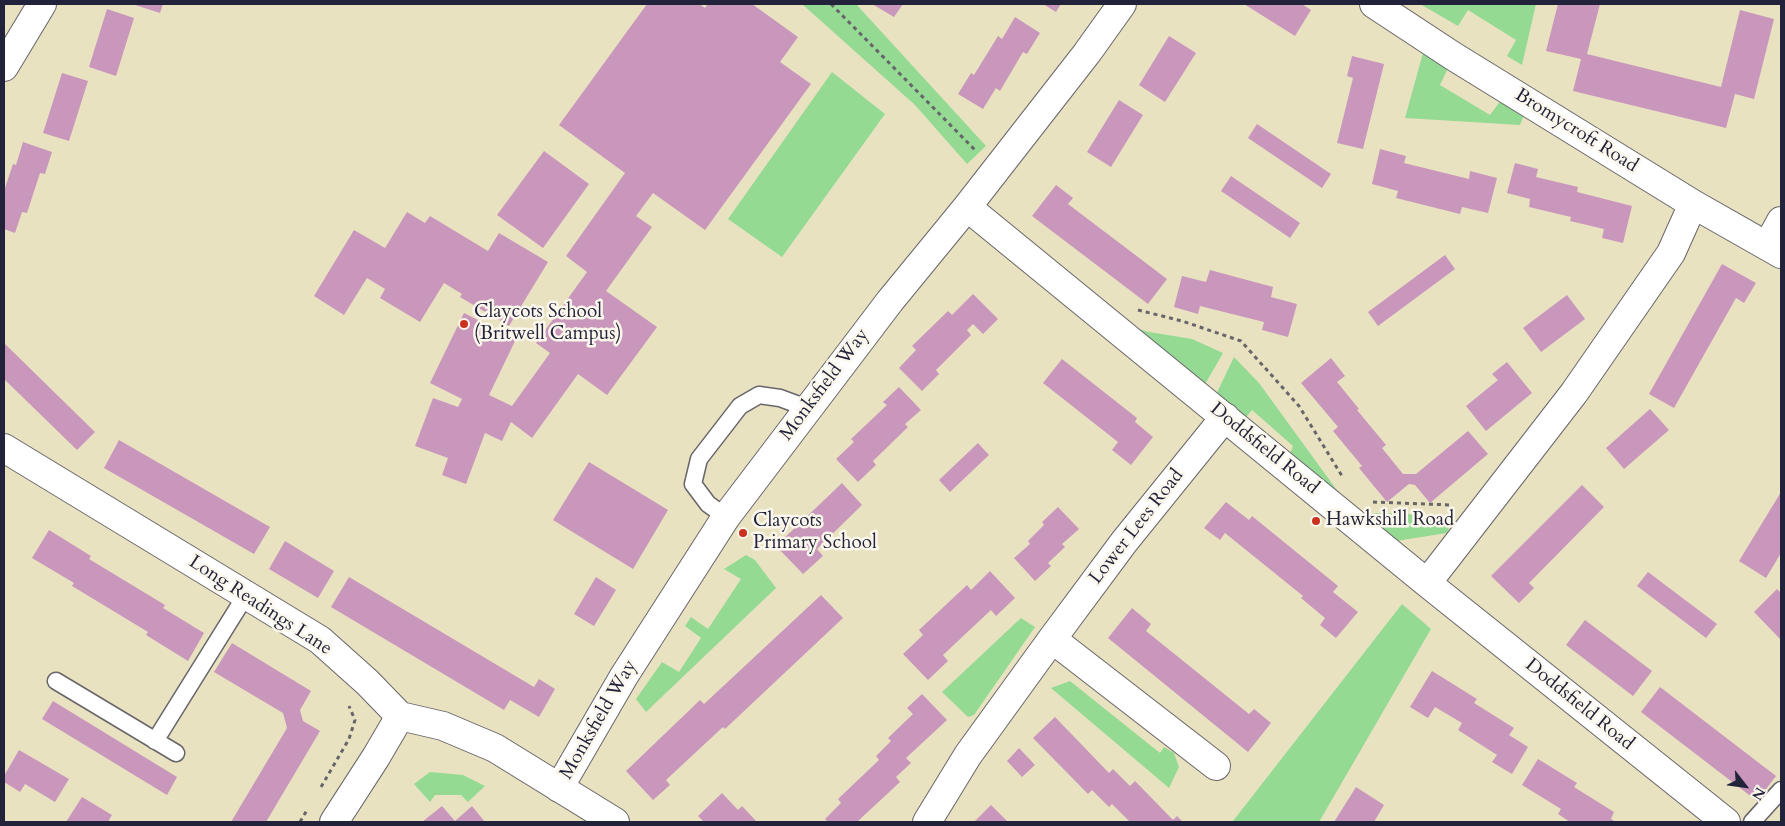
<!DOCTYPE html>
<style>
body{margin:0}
#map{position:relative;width:1785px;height:826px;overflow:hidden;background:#e9e2c1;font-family:Cardo,serif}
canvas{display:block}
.frame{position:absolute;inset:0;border:5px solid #22223b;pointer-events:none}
.north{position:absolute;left:1720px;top:761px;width:50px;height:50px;-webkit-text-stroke:4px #fbf7ec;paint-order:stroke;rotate:120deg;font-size:14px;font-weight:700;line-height:20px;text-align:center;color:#22223b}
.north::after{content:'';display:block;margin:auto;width:18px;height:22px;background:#22223b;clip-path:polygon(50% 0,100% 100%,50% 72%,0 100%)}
</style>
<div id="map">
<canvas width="1785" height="826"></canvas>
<div class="frame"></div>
<div class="north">N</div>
</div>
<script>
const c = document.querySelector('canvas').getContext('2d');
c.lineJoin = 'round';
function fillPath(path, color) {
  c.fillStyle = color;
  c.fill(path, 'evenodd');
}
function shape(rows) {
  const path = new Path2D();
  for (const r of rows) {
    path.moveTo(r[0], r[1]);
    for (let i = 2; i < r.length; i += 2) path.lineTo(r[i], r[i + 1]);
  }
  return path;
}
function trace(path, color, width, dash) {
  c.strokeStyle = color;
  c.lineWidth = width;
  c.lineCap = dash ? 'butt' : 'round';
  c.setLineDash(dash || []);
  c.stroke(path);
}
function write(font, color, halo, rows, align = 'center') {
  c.font = font + ' Cardo,serif';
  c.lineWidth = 5;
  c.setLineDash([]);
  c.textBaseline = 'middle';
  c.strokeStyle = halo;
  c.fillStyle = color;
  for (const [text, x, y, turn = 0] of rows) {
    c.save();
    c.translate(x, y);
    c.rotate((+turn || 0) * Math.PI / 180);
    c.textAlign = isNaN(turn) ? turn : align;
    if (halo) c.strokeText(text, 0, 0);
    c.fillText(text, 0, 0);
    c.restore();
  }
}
const green = shape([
 [802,4,856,4,986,146,967,164,915,105],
 [1420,4,1536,4,1522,65,1507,56,1516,40,1468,10,1458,26],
 [1423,53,1448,68,1440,85,1490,115,1501,100,1524,115,1520,125,1405,118],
 [832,72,885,114,782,257,728,219],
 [1125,325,1149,332,1192,339,1223,353,1200,393],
 [1234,357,1259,383,1339,493,1286,465,1293,446,1252,410,1238,427,1211,405],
 [1372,513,1402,513,1452,521,1447,533,1396,541,1368,518],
 [746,555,755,560,776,588,646,712,636,699,662,662,679,672,701,638,685,626,691,617,708,629,741,579,724,569],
 [1402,604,1431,629,1319,822,1235,822,1233,821],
 [1021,618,1035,627,974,715,968,717,942,692],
 [1070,681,1160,753,1164,747,1174,753,1179,767,1169,788,1051,688],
 [430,772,463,775,485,786,468,802,461,795,435,795,430,802,414,784]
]);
const building = shape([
 [132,4,163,4,160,13],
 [647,4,699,4,705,8,708,4,752,4,798,37,780,62,811,84,705,230,653,193,636,216,652,227,606,291,657,327,607,395,578,374,532,438,511,422,502,441,485,433,466,484,442,475,448,458,415,446,433,398,458,407,462,399,430,383,464,313,516,339,489,395,512,406,550,353,536,343,587,272,566,256,625,173,559,125],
 [872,4,903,4,894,17],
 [1043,4,1061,4,1056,12],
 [1244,4,1302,4,1311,10,1295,36],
 [1558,4,1600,4,1587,54,1721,87,1740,10,1774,19,1754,99,1735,94,1726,128,1573,91,1581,59,1546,51],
 [107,9,134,18,116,76,89,67],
 [1015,17,1040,33,1027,54,1023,52,1000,91,996,88,983,109,958,94,971,73,974,75,998,36,1002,39],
 [1169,36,1196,53,1165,102,1139,85],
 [1352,56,1384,64,1363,149,1337,143,1353,78,1347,76],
 [62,73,88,81,69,141,43,133],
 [1119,100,1143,115,1111,167,1087,152],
 [1257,124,1331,174,1322,188,1248,138],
 [23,142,52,152,45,174,40,173,27,213,22,212,15,233,4,229,4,191,13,164,16,165],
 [1380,149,1406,156,1404,163,1469,179,1470,171,1497,178,1488,213,1462,207,1460,214,1396,198,1398,191,1372,184],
 [544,151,589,184,543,248,497,215],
 [1515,163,1538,169,1536,177,1578,187,1577,192,1632,206,1623,243,1602,238,1604,229,1570,221,1571,217,1529,207,1530,199,1507,193],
 [1231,176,1300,223,1290,238,1221,191],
 [1056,185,1073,198,1068,204,1167,279,1148,304,1032,216],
 [407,212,425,223,430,216,488,251,499,233,548,262,509,326,460,297,462,294,444,283,420,322,380,298,385,289,367,278,344,315,314,296,354,230,385,248],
 [1445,255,1455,269,1378,326,1368,312],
 [1722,264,1756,283,1744,303,1736,298,1674,408,1649,394],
 [1210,270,1273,287,1271,297,1297,304,1288,337,1262,330,1264,322,1200,306,1198,314,1174,307,1182,276,1206,282],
 [973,294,998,319,983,334,973,324,967,330,971,335,936,370,939,374,922,391,899,368,916,350,912,346,948,311,952,315],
 [1567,295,1585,319,1541,352,1523,328],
 [4,343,95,432,77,450,4,379],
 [1331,358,1345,376,1337,382,1359,409,1357,410,1386,445,1382,448,1403,474,1416,474,1468,431,1488,454,1430,503,1415,485,1409,484,1387,502,1359,468,1362,466,1333,431,1338,427,1301,383],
 [1062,359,1137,418,1135,422,1153,437,1131,465,1112,450,1118,442,1043,383],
 [1507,362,1532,393,1486,431,1466,406,1498,380,1492,374],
 [899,387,921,410,905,424,908,427,873,461,876,465,858,482,836,459,854,442,851,439,887,405,883,402],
 [1650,409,1669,430,1624,469,1606,448],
 [119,440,270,527,254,554,104,468],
 [978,443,989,455,950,492,939,480],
 [589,462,668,510,633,569,553,520],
 [842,483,862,505,817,549,823,556,803,574,776,546],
 [1582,485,1604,507,1529,583,1534,588,1519,603,1491,576],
 [1781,492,1781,553,1766,578,1739,561],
 [1226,502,1249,520,1252,516,1338,586,1333,592,1358,612,1336,638,1320,625,1325,618,1301,598,1303,596,1225,533,1220,540,1204,528],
 [1058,507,1079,529,1062,544,1065,547,1048,563,1051,566,1035,581,1014,558,1030,544,1028,541,1044,525,1042,522],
 [49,530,91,556,89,559,165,605,163,608,204,633,188,661,146,635,148,632,72,586,74,583,32,558],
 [285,541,334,571,318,598,269,569],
 [990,571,1015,598,996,616,991,610,943,655,948,661,928,680,903,654,923,635,919,630,967,585,971,590],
 [1648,572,1717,624,1706,638,1637,586],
 [349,577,534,687,539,679,555,689,539,717,510,700,504,710,331,607],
 [596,577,616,590,594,626,574,614],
 [1777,589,1781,593,1781,640,1754,612],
 [821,595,843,618,725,729,723,727,666,780,670,785,653,800,626,771,700,700,704,704],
 [1132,608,1151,624,1146,631,1249,714,1254,709,1271,723,1248,752,1108,638],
 [1585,620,1652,671,1633,696,1566,645],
 [232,643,311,691,300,710,303,721,320,731,266,822,231,822,287,728,283,713,214,672],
 [1432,671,1477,699,1474,703,1514,728,1509,735,1528,747,1512,774,1492,762,1497,755,1458,730,1462,723,1435,707,1428,718,1410,707],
 [1660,687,1776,776,1757,801,1641,712],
 [922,694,947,720,906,758,911,763,896,777,900,782,858,821,859,822,828,822,825,819,841,803,838,799,879,760,876,756,891,741,888,738,913,714,907,708],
 [53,701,177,777,167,795,42,719],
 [1055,717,1109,773,1113,769,1130,786,1135,781,1173,820,1177,816,1183,822,1130,822,1112,804,1109,807,1092,790,1088,794,1033,738],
 [1019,748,1035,765,1022,777,1007,761],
 [19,750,69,779,55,802,25,784,20,792,4,782,4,776],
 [1538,759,1577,783,1574,787,1614,812,1611,819,1616,822,1570,822,1558,814,1561,809,1522,785],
 [1356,787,1384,805,1374,822,1334,822],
 [722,793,738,810,742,806,757,822,704,822,698,816],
 [82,797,112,815,108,822,66,822],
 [991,805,1008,822,974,822],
 [442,806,455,821,472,806,485,822,422,822]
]);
const path = shape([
 [831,4,976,151],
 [1138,310,1182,321,1241,341,1299,406,1342,476],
 [1373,502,1451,505],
 [321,787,349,739,355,720,349,706],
 [300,822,307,810]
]);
const lane = shape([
 [726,517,708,504,693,484,699,459,740,406,759,395,780,398,807,408],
 [56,681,176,753],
 [155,741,246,595],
 [1752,822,1781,790]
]);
const street = shape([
 [1374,4,1453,56,1693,204,1781,254],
 [967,207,1427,583,1726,822],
 [1768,245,1781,221],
 [1427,583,1574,393,1671,253,1693,204],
 [1052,639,1216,766],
 [559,788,624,676,726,517,890,301,967,207,1087,53,1122,4],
 [334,822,376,757,400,716],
 [927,822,968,755,1052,639,1124,542,1225,417]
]);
const secondary = shape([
 [4,67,42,4],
 [4,448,320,640,367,682,400,716,443,726,495,748,615,822]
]);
const markers = [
 [464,324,5,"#c8321e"],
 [1316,521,5,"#c8321e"],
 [743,533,5,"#c8321e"]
];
const streetNames = [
 ["Bromycroft Road",1576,131,32],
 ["Monksfield Way",825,385,-53],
 ["Doddsfield Road",1264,449,39],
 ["Lower Lees Road",1137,527,-52],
 ["Long Readings Lane",260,606,33],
 ["Doddsfield Road",1579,705,39],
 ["Monksfield Way",599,720,-60]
];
const poiNames = [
 ["Claycots School",474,313],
 ["(Britwell Campus)",474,335],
 ["Hawkshill Road",1326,521],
 ["Claycots",753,522],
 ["Primary School",753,544]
];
fillPath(green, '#94da93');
fillPath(building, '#c997bb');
trace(lane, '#68656a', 19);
trace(street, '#68656a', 30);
trace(secondary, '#68656a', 30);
trace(path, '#68656a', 3, [4, 4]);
trace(lane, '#fff', 16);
trace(street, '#fff', 28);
trace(secondary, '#fff', 28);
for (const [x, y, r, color] of markers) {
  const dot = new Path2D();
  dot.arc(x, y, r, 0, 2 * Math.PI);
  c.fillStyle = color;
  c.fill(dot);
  trace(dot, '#fbf7ec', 2);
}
write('19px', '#22223b', '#fbf7ec', streetNames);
write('19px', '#22223b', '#fbf7ec', poiNames, 'left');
</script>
